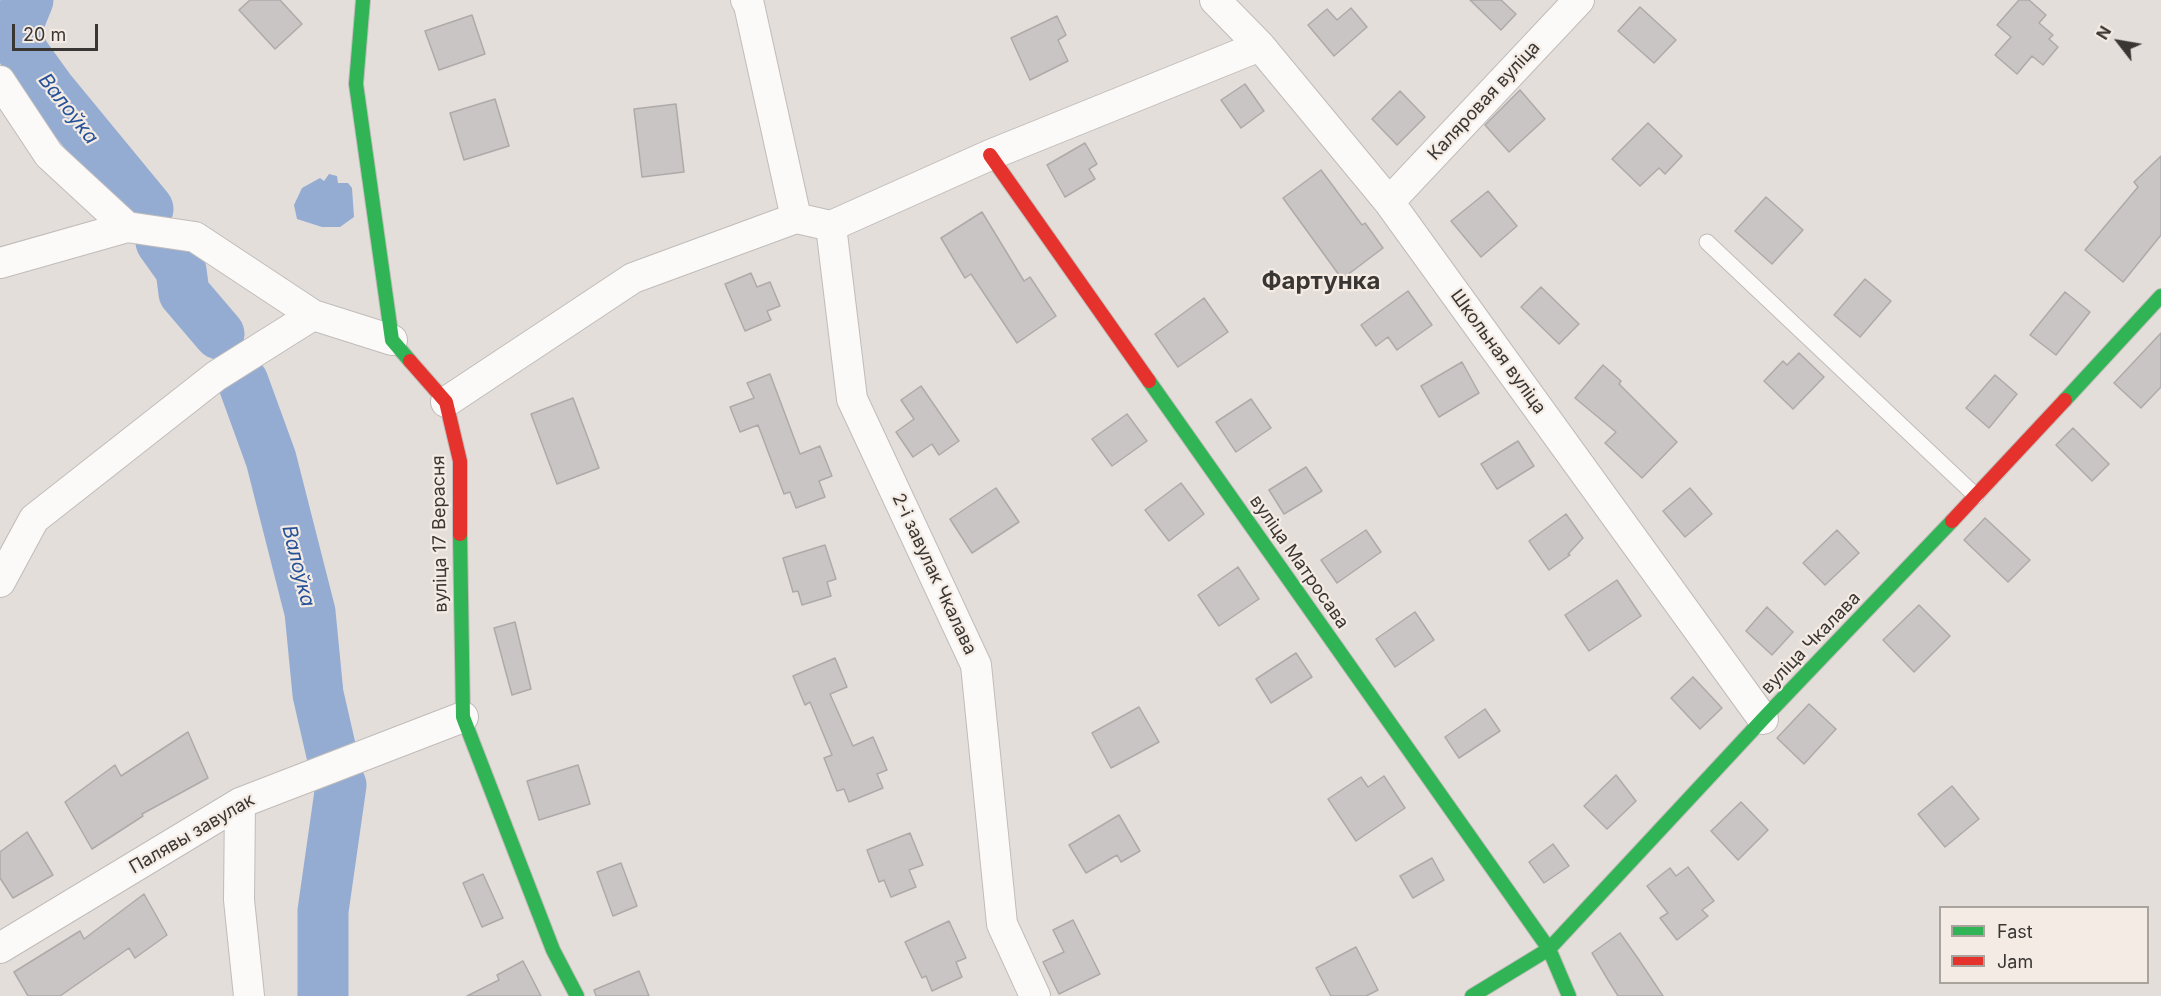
<!DOCTYPE html>
<meta charset="utf-8">
<style>
body{margin:0}
#map{position:relative;width:2161px;height:996px;overflow:hidden;background:#e4deda;font-family:Inter,sans-serif}
canvas{display:block}
.legend{position:absolute;left:1939px;top:906px;width:210px;height:78px;box-sizing:border-box;background:#f4ebe4;border:2px solid #a9a39d;margin:0;padding:8px 10px;list-style:none;font-size:18px;color:#393633}
.legend li{display:flex;align-items:center;gap:12px;height:30px}
.legend b{width:30px;border:2px solid #a9a39d}
.north{position:absolute;left:2089px;top:12px;width:60px;height:60px;-webkit-text-stroke:4px #f4ebe4;paint-order:stroke;rotate:301deg;font-size:16px;font-weight:700;line-height:24px;text-align:center;color:#393633}
.north::after{content:'';display:block;margin:auto;width:21px;height:27px;background:#393633;clip-path:polygon(50% 0,100% 100%,50% 72%,0 100%)}
.scale{position:absolute;left:12px;top:24px;width:86px;height:27px;box-sizing:border-box;border:3px solid #393633;border-top:0;padding-left:8px;font-size:18px;line-height:21px;white-space:nowrap;color:#393633;-webkit-text-stroke:4px #f4ebe4;paint-order:stroke}
</style>
<div id="map">
<canvas width="2161" height="996"></canvas>
<ul class="legend">
<li><b style="height:8px;background:#30b455"></b>Fast</li>
<li><b style="height:8px;background:#e5322d"></b>Jam</li>
</ul>
<div class="north">N</div>
<div class="scale">20 m</div>
</div>
<script>
const c = document.querySelector('canvas').getContext('2d');
c.lineJoin = 'round';
function fillPath(path, color) {
  c.fillStyle = color;
  c.fill(path, 'evenodd');
}
function shape(rows) {
  const path = new Path2D();
  for (const r of rows) {
    path.moveTo(r[0], r[1]);
    for (let i = 2; i < r.length; i += 2) path.lineTo(r[i], r[i + 1]);
  }
  return path;
}
function trace(path, color, width, dash) {
  c.strokeStyle = color;
  c.lineWidth = width;
  c.lineCap = dash ? 'butt' : 'round';
  c.setLineDash(dash || []);
  c.stroke(path);
}
function write(font, color, halo, rows, align = 'center') {
  c.font = font + ' Inter,sans-serif';
  c.lineWidth = 4.5;
  c.setLineDash([]);
  c.textBaseline = 'middle';
  c.strokeStyle = halo;
  c.fillStyle = color;
  for (const [text, x, y, turn = 0] of rows) {
    c.save();
    c.translate(x, y);
    c.rotate((+turn || 0) * Math.PI / 180);
    c.textAlign = isNaN(turn) ? turn : align;
    if (halo) c.strokeText(text, 0, 0);
    c.fillText(text, 0, 0);
    c.restore();
  }
}
const water = shape([
 [329,174,337,176,338,183,348,183,352,188,354,217,340,227,322,227,297,219,294,205,302,188,320,178,324,181]
]);
const river = shape([
 [28,0,15,32,24,54,50,90,148,209],
 [161,242,181,270,184,293,219,334],
 [243,382,271,459,310,612,318,694,332,755],
 [323,996,323,911,341,785]
]);
const building = shape([
 [250,0,280,0,302,24,275,49,239,10,250,0],
 [1470,0,1501,0,1516,14,1501,30,1470,0],
 [2019,0,2029,0,2046,15,2039,23,2053,35,2049,39,2058,47,2043,65,2032,56,2017,74,1995,55,2011,37,1997,25,2019,0],
 [1640,7,1676,40,1654,63,1618,31,1640,7],
 [1351,8,1367,27,1334,56,1308,25,1327,9,1337,20,1351,8],
 [472,15,485,54,439,70,425,31,472,15],
 [1057,16,1066,35,1058,40,1068,61,1030,80,1011,38,1057,16],
 [1245,84,1264,111,1241,128,1221,100,1245,84],
 [1520,90,1545,119,1509,152,1485,125,1520,90],
 [1400,91,1425,117,1397,145,1372,119,1400,91],
 [495,99,509,146,464,160,450,113,495,99],
 [676,104,684,172,642,177,634,109,676,104],
 [1648,123,1682,156,1665,174,1659,168,1640,186,1612,159,1648,123],
 [1085,143,1097,164,1089,169,1095,179,1065,197,1047,165,1085,143],
 [2161,156,2161,235,2123,282,2085,250,2138,187,2134,182,2161,156],
 [1321,170,1362,225,1365,223,1383,248,1342,279,1283,198,1321,170],
 [1488,191,1517,226,1481,257,1451,221,1488,191],
 [1766,197,1803,230,1772,264,1735,231,1766,197],
 [982,212,1024,281,1030,277,1056,316,1017,343,971,274,965,278,941,238,982,212],
 [751,273,757,287,770,282,780,306,767,311,771,320,745,331,725,284,751,273],
 [1865,279,1891,301,1860,337,1834,315,1865,279],
 [1541,287,1579,324,1559,344,1521,307,1541,287],
 [1408,291,1432,325,1397,350,1388,337,1376,346,1361,325,1408,291],
 [2065,292,2090,312,2056,355,2030,335,2065,292],
 [1204,298,1228,332,1178,367,1155,334,1204,298],
 [2161,333,2161,387,2141,408,2114,383,2161,333],
 [1799,353,1824,377,1793,409,1764,381,1783,361,1787,365,1799,353],
 [1462,362,1479,393,1439,417,1421,386,1462,362],
 [1603,365,1621,381,1619,384,1677,442,1642,478,1605,443,1616,432,1575,398,1603,365],
 [770,374,800,454,820,446,832,476,819,481,825,497,796,508,790,492,784,494,758,425,740,432,730,407,754,398,747,383,770,374],
 [1995,375,2017,394,1989,428,1966,408,1995,375],
 [921,386,959,441,939,455,932,444,913,457,896,432,914,419,901,400,921,386],
 [573,398,599,468,557,484,531,414,573,398],
 [1251,399,1271,428,1236,452,1216,422,1251,399],
 [1127,414,1147,441,1112,466,1092,439,1127,414],
 [2073,428,2109,464,2092,481,2056,445,2073,428],
 [1518,441,1534,466,1497,489,1481,464,1518,441],
 [1306,467,1322,491,1284,514,1269,490,1306,467],
 [1181,483,1204,514,1169,541,1145,510,1181,483],
 [996,488,1019,522,972,553,950,519,996,488],
 [1690,488,1712,514,1685,537,1663,511,1690,488],
 [1566,514,1583,538,1568,554,1570,555,1549,570,1529,541,1566,514],
 [1985,518,2030,560,2008,582,1964,540,1985,518],
 [1366,530,1381,552,1337,583,1321,560,1366,530],
 [1837,530,1859,553,1825,585,1803,563,1837,530],
 [825,545,836,579,827,582,831,596,802,605,798,591,793,592,783,558,825,545],
 [1238,567,1259,599,1219,626,1198,595,1238,567],
 [1617,580,1641,616,1589,651,1565,615,1617,580],
 [1919,605,1950,636,1914,672,1883,640,1919,605],
 [1767,607,1793,632,1772,655,1746,631,1767,607],
 [1415,612,1434,640,1395,667,1376,639,1415,612],
 [515,622,531,689,512,695,494,628,515,622],
 [1296,653,1312,677,1271,703,1256,679,1296,653],
 [835,658,847,687,830,694,853,746,873,737,887,770,877,774,883,788,849,802,844,789,837,791,824,758,832,755,810,702,805,705,793,676,835,658],
 [1693,677,1722,708,1700,729,1671,698,1693,677],
 [1809,704,1836,729,1804,764,1777,738,1809,704],
 [1139,707,1159,742,1111,768,1092,733,1139,707],
 [1485,709,1500,731,1459,758,1445,737,1485,709],
 [188,732,208,778,142,814,143,816,92,849,65,802,115,765,121,776,188,732],
 [578,765,590,804,539,820,527,781,578,765],
 [1616,775,1636,801,1607,829,1584,806,1616,775],
 [1384,776,1405,808,1356,841,1328,799,1361,777,1368,787,1384,776],
 [1952,786,1979,819,1945,847,1918,814,1952,786],
 [1741,802,1768,830,1738,860,1711,831,1741,802],
 [1119,815,1140,851,1121,862,1117,855,1086,873,1069,845,1119,815],
 [27,832,53,875,13,898,0,878,0,852,27,832],
 [910,833,923,865,909,870,916,887,891,897,884,880,879,882,867,850,910,833],
 [1553,844,1569,866,1544,883,1529,862,1553,844],
 [1432,858,1444,880,1413,898,1400,876,1432,858],
 [621,863,637,906,613,916,597,872,621,863],
 [1688,867,1714,901,1702,910,1708,916,1677,940,1660,918,1668,913,1647,886,1670,868,1676,876,1688,867],
 [483,874,503,918,482,927,463,883,483,874],
 [144,894,167,935,135,958,129,948,60,996,28,996,14,972,80,931,84,939,144,894],
 [1073,920,1100,974,1059,994,1043,962,1064,952,1053,930,1073,920],
 [949,921,966,958,956,962,962,977,932,991,926,976,922,978,905,942,949,921],
 [1620,933,1639,960,1663,996,1618,996,1608,980,1592,953,1620,933],
 [1356,947,1378,990,1366,996,1331,996,1316,968,1356,947],
 [523,961,541,996,467,996,499,980,497,975,523,961],
 [639,971,649,996,596,996,594,990,639,971]
]);
const lane = shape([
 [1707,242,1976,496]
]);
const street = shape([
 [746,0,749,5,796,218],
 [1215,0,1260,46,1389,202,1763,719],
 [0,81,49,155,127,227],
 [1389,202,1579,0],
 [831,226,852,399,976,665,1002,924,1035,996],
 [0,263,127,227,195,237,313,315,392,340],
 [446,402,633,278,796,218,831,226,990,155,1260,46],
 [0,582,34,519,216,376,313,315],
 [240,803,239,900,249,996],
 [0,948,240,803,463,717]
]);
const fast = shape([
 [363,0,356,84,392,340,410,361],
 [1149,381,1549,949,1569,996],
 [2065,400,2161,296],
 [460,534,463,717,553,950,577,996],
 [1472,996,1549,949,1763,719,1952,521]
]);
const jam = shape([
 [990,155,1149,381],
 [410,361,446,402,460,461,460,534],
 [1952,521,2065,400]
]);
const streetNames = [
 ["Каляровая вуліца",1484,101,-47],
 ["Школьная вуліца",1498,352,54],
 ["вуліца 17 Верасня",440,534,-91],
 ["вуліца Матросава",1299,562,55],
 ["2-і завулак Чкалава",934,574,65],
 ["вуліца Чкалава",1811,643,-46],
 ["Палявы завулак",192,834,-30]
];
const waterNames = [
 ["Валоўка",68,109,52],
 ["Валоўка",298,566,76]
];
const districtNames = [
 ["Фартунка",1321,282]
];
fillPath(water, '#94acd2');
trace(river, '#94acd2', 51);
fillPath(building, '#c9c5c5');
trace(building, '#aeaaaa', 1.5);
trace(lane, '#c0bcb9', 17);
trace(street, '#c0bcb9', 32);
trace(fast, '#c0bcb9', 16);
trace(jam, '#c0bcb9', 16);
trace(lane, '#fbfaf9', 15);
trace(street, '#fbfaf9', 30);
trace(fast, '#30b455', 14);
trace(jam, '#e5322d', 14);
write('18px', '#393633', '#f4ebe4', streetNames);
write('italic 20px', '#265298', '#f4ebe4', waterNames);
write('bold 24px', '#393633', '#f4ebe4', districtNames);
</script>
